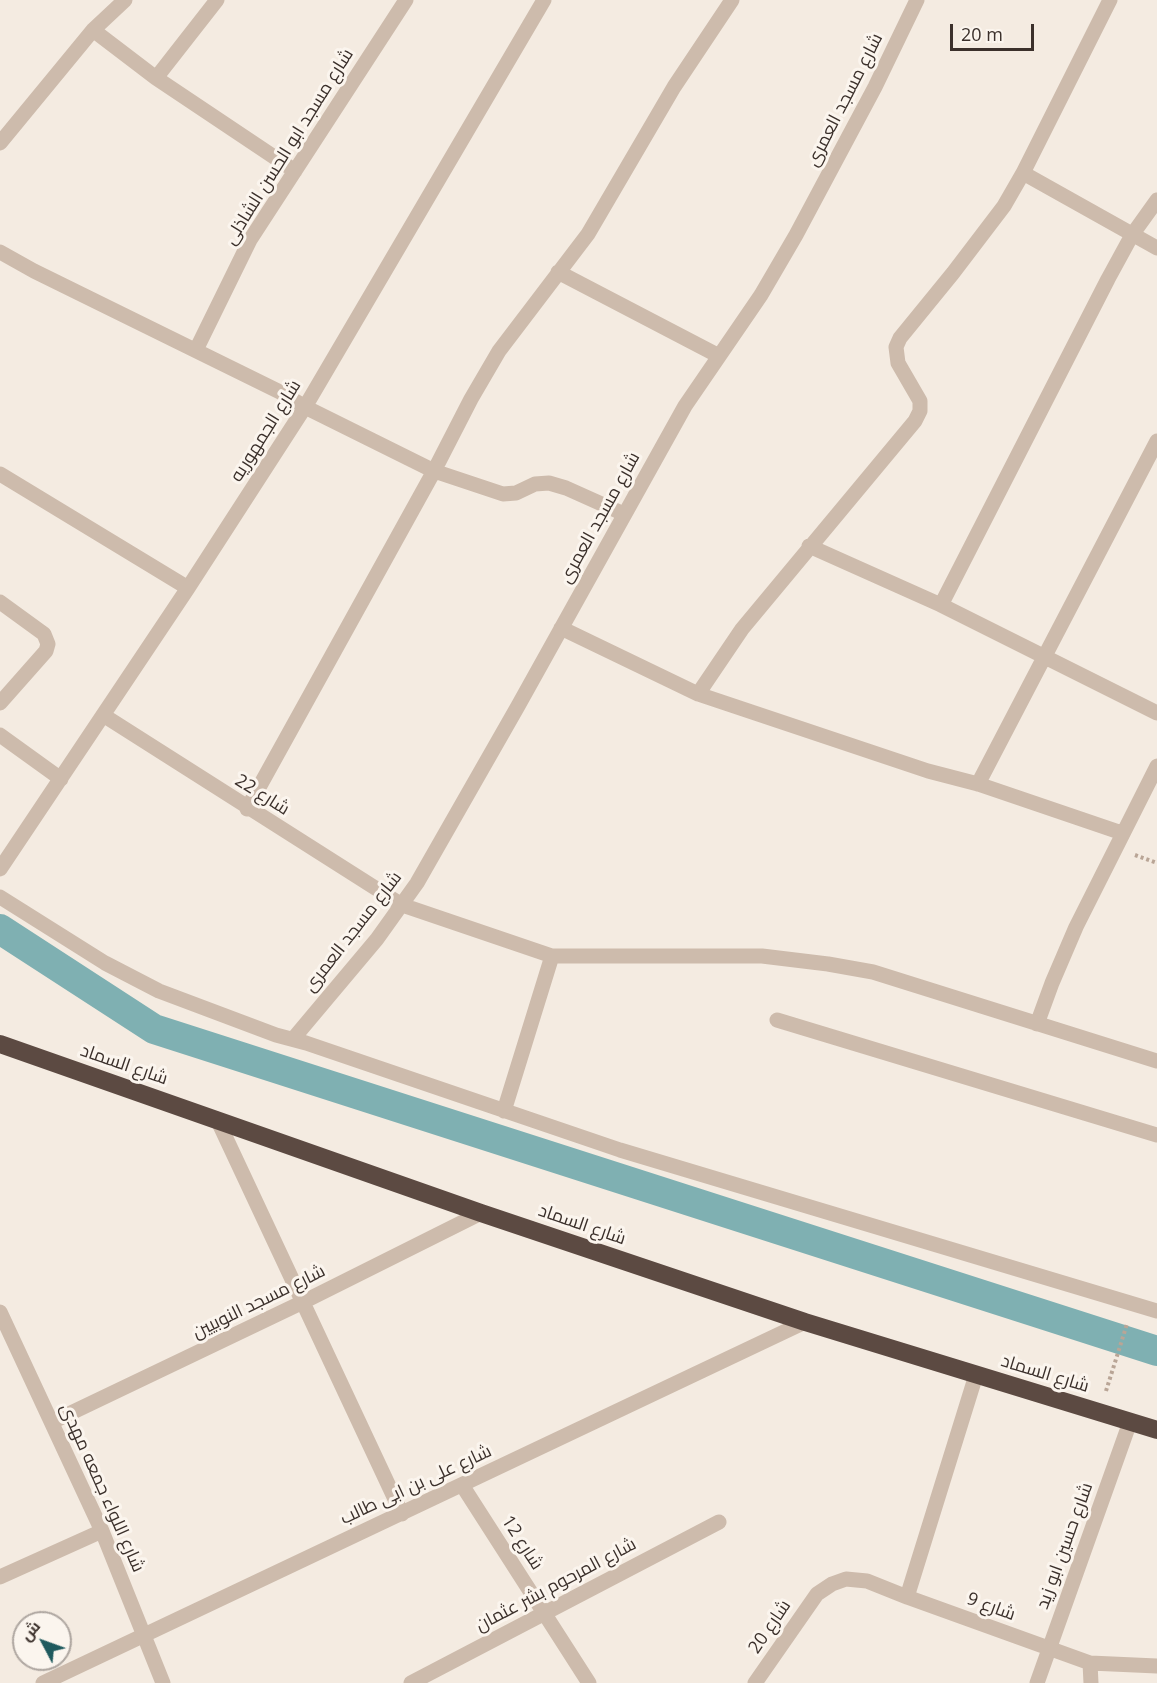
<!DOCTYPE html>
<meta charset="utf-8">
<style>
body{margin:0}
#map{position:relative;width:1157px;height:1683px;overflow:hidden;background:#f4ebe1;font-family:"Open Sans",Cairo,sans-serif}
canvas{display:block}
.north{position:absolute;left:12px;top:1611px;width:60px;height:60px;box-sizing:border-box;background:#fbf5ee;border:2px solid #aea6a0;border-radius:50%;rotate:311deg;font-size:16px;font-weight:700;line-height:24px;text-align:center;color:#3b302b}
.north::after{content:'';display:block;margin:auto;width:21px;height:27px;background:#1f5a5e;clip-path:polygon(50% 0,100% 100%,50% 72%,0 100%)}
.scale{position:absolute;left:950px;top:24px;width:84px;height:27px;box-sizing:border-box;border:3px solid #3b302b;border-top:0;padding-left:8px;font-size:18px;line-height:21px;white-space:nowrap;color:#3b302b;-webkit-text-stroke:4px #fbf5ee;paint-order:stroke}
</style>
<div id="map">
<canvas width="1157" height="1683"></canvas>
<div class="north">ش</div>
<div class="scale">20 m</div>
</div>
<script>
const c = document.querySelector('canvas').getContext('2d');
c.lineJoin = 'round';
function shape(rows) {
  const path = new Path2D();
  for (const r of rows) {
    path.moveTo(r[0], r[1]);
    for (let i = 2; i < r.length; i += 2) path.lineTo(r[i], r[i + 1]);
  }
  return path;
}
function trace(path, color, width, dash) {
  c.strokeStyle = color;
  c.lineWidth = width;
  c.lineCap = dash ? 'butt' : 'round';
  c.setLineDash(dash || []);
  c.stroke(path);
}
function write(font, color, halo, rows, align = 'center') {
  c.font = font + ' "Open Sans",Cairo,sans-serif';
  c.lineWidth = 6;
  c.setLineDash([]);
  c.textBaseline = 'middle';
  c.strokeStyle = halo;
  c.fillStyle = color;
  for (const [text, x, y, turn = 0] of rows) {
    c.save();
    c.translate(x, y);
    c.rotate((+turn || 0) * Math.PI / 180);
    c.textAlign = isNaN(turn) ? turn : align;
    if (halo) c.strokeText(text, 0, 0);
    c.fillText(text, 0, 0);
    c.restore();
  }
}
const canal = shape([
 [0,929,154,1029,1157,1351]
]);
const path = shape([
 [1135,855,1157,863],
 [1106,1391,1127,1324]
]);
const street = shape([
 [93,30,156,78,295,171],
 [156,78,217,0],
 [0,143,93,30,125,0],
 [1023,173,1157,248],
 [0,252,34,271,282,393,305,407,434,471,503,494,516,493,535,484,549,483,566,488,624,514],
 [558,272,719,356],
 [196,350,250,240,406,0],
 [0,474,188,588],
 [809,546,941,605,1157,713],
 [0,602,44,634,48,644,46,651,0,703],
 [941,605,1108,279,1132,235,1157,200],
 [561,628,698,694,928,771,978,784,1122,833],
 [698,694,742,629,915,421,920,411,920,401,898,363,896,347,900,338,953,273,1004,206,1023,173,1110,0],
 [103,715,402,905,552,956,762,956,828,964,873,972,1157,1061],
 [0,735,61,779],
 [978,784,1157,441],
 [247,809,434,471,471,399,499,351,588,234,674,87,732,0],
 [0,869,188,588,305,407,544,0],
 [0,897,105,963,159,991,276,1035,306,1043,620,1150,1157,1311],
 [777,1020,1157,1135],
 [1037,1024,1052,983,1076,927,1157,766],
 [293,1039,377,939,417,883,518,706,685,406,761,295,796,235,875,87,917,0],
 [504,1111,552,956],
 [217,1119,402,1514],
 [0,1312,102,1531,163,1683],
 [52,1422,303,1302,481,1213],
 [462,1485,589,1683],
 [0,1577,102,1531],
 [907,1597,976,1375],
 [1090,1663,1091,1683],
 [43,1683,805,1322],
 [411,1683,719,1522],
 [755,1683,817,1594,832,1584,846,1579,867,1581,907,1597,1090,1663,1157,1666],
 [1037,1683,1130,1422]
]);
const highway = shape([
 [0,1044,481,1213,805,1322,1157,1430]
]);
const streetNames = [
 ["شارع مسجد العمرى",845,100,-63],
 ["شارع مسجد ابو الحسن الشاذلى",289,147,-58],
 ["شارع الجمهوريه",266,431,-58],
 ["شارع مسجد العمرى",600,518,-61],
 ["شارع 22",262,795,32],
 ["شارع مسجد العمرى",353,932,-52],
 ["شارع السماد",124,1065,19],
 ["شارع السماد",582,1225,19],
 ["شارع مسجد النوبيين",259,1302,-26],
 ["شارع السماد",1045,1374,17],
 ["شارع على بن ابى طالب",416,1485,-25],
 ["شارع اللواء جمعه مهدى",102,1488,66],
 ["شارع 12",522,1543,57],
 ["شارع حسين ابو زيد",1065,1546,-70],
 ["شارع المرحوم بشر عثمان",556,1585,-28],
 ["شارع 9",991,1607,20],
 ["شارع 20",770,1627,-56]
];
trace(canal, '#7fb0b2', 30);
trace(path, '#b9a596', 4, [3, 3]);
trace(street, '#cdbbac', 15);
trace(highway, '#5c4a42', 18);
write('18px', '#3b302b', '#fbf5ee', streetNames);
</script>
